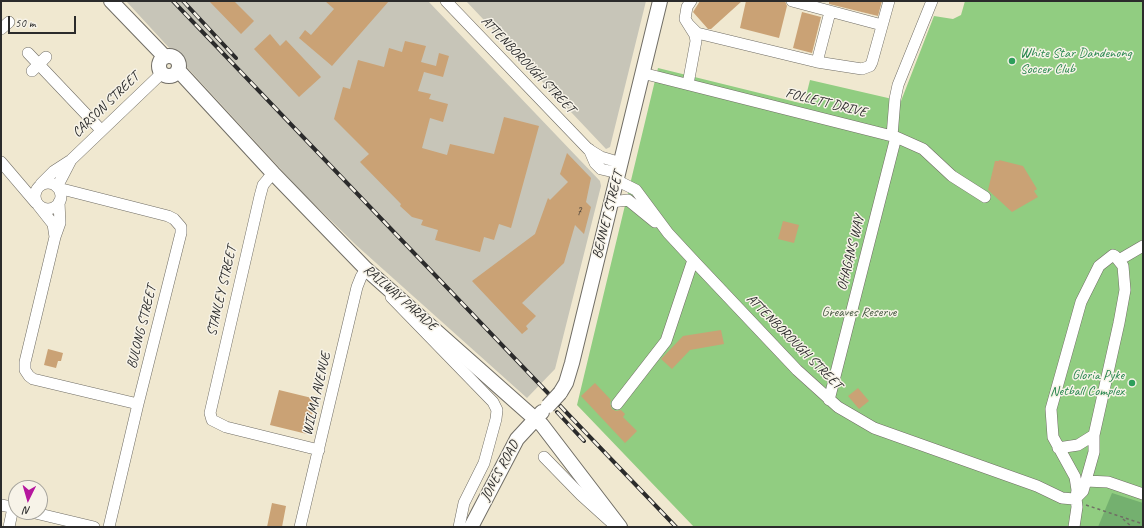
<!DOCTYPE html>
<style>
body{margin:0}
#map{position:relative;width:1144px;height:528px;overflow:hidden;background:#f0e8d0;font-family:Caveat,sans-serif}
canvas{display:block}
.frame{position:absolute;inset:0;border:2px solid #2b2b2b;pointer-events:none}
.north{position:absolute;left:8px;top:480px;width:40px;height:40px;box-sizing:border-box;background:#f7f3e8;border:1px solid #a5a39c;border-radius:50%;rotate:185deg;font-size:11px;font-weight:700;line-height:16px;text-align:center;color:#2b2b2b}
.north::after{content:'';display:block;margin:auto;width:14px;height:18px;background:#b5179e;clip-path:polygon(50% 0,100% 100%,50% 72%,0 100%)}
.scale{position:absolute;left:8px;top:16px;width:68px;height:18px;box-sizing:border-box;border:2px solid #2b2b2b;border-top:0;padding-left:5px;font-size:12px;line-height:14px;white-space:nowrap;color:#2b2b2b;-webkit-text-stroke:3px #f7f3e8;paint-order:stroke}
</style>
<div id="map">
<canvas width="1144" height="528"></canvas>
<div class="frame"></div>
<div class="north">N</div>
<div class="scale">50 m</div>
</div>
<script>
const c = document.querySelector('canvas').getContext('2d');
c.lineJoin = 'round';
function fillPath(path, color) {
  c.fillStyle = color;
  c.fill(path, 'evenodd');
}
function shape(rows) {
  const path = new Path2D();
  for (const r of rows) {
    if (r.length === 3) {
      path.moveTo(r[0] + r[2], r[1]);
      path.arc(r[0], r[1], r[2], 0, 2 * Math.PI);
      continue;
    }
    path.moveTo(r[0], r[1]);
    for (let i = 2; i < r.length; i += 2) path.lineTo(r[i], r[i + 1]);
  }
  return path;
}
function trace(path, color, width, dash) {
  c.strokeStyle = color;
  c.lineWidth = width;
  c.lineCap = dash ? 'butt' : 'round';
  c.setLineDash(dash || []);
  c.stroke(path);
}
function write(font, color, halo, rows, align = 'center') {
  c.font = font + ' Caveat,sans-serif';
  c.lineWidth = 3;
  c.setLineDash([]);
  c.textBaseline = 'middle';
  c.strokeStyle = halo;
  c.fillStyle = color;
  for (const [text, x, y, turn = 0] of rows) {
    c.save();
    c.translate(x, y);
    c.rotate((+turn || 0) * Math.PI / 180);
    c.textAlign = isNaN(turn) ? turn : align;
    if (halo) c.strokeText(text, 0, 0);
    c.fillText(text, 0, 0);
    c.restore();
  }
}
const industrial = shape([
 [126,1,428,1,600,181,601,186,555,369,527,398,356,245,299,189],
 [466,1,646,1,610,147,606,149]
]);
const green = shape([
 [965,1,1143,1,1143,527,694,527,577,405,658,68,804,104,810,80,901,101,934,16,953,19,961,15]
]);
const forest = shape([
 [1112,493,1143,503,1143,527,1098,527]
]);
const building = shape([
 [209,1,234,1,254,21,241,34],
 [325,1,389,1,332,66,299,38,305,30,311,35,334,9],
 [700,1,742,1,711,29,708,29,693,12],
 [746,1,785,1,787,6,779,38,740,28],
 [829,1,882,1,878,16,829,4],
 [802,12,821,17,812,53,793,48],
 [270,34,280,46,286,40,321,77,299,97,254,49],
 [405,41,426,46,421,62,436,66,439,53,449,56,443,77,424,72,418,91,431,94,429,99,448,104,443,122,430,118,422,148,447,155,450,144,494,154,504,117,539,126,511,228,499,224,494,240,484,237,480,252,435,240,438,230,421,225,423,220,412,217,400,206,401,204,360,162,369,154,334,119,343,87,350,89,358,60,384,67,389,48,402,52],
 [567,153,591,178,586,202,591,207,584,234,575,225,564,263,522,303,536,316,526,326,528,329,522,334,472,281,535,234,548,198,550,200,568,182,560,174],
 [999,160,1023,166,1037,189,1034,191,1038,197,1012,212,988,190,995,161,999,161],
 [783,221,799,225,794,243,778,239],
 [721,330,724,344,690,350,672,369,661,359,683,336],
 [48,349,63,353,61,361,58,361,56,368,44,365],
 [595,383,611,400,610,403,612,409,616,411,621,410,625,414,623,417,637,431,625,443,581,396],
 [858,388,869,401,859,409,848,396],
 [279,390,316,399,307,434,270,425],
 [272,503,286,506,282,527,267,527]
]);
const path = shape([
 [1086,505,1143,524],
 [1123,519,1132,527]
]);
const minor = shape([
 [446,1,588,149,601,157,621,163],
 [792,1,882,25],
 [688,24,697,33,817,62,862,69,870,66,872,62,889,1],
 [1,29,9,22],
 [28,53,101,130],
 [817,62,830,12],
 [32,71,46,57],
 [642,73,896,137,923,149,952,176,985,197],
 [688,84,696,41,695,35,685,19,687,7,691,1],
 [892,136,895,99,898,85,932,1],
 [589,149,595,163,601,169,618,173],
 [1,162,36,203],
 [273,173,263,185,260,196,210,413,212,420,226,427,319,450],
 [616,180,636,190,668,233,693,260,797,370,838,407,874,428,1037,486,1062,498,1074,499,1076,498,1083,491,1094,452,1094,435,1119,323,1125,290,1123,266,1115,256,1113,255,1099,266,1081,302,1051,409,1053,437,1075,477,1077,490,1076,498,1077,507,1074,527],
 [48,196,13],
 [41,184,54,171,71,160,162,73],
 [57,187,70,162],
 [58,188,168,216,174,219,181,227,181,233,138,404,109,527],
 [59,202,60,223,55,237,25,362,25,370,29,376,33,379,138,404],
 [611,202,628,200,655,222],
 [38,205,53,224,55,237],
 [1119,260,1143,246],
 [391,297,493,402,497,410,496,419,484,463,464,503,459,527],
 [829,400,896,137],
 [617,404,666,341,693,260],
 [1058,448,1078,445,1094,435],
 [544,457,581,495,612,523],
 [1086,481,1108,482,1143,494],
 [1,505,16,508],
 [31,512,94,527],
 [9,527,13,508],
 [300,527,357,287,361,277,366,269]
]);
const major = shape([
 [111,1,165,57],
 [169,66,10],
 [178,70,273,173,366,269,542,425,620,527],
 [560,393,566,383,572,363,660,1],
 [471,527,517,439,542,412]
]);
const rail = shape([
 [173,1,676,527],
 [183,1,236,58],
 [557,412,584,441]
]);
const majorBridge = shape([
 [548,406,560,393]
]);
const markers = [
 [1012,61,4,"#2e9e5b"],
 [1132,383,4,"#2e9e5b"]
];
const numberNames = [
 ["7",579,212]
];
const leisureNames = [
 ["White Star Dandenong",1020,53],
 ["Soccer Club",1020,69],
 ["Gloria Pyke",1124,375,"right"],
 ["Netball Complex",1124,391,"right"]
];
const streetNames = [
 ["ATTENBOROUGH STREET",528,65,46],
 ["FOLLETT DRIVE",826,103,14],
 ["CARSON STREET",106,105,-44],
 ["BENNET STREET",608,215,-76],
 ["OHAGANS WAY",851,253,-76],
 ["STANLEY STREET",222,291,-77],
 ["RAILWAY PARADE",400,298,41],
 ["BULONG STREET",142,327,-76],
 ["ATTENBOROUGH STREET",794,342,45],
 ["WILMA AVENUE",317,394,-77],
 ["JONES ROAD",500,471,-62]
];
const parkNames = [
 ["Greaves Reserve",859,312]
];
fillPath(industrial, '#c7c5b8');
fillPath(green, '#91cd81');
fillPath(forest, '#74b06f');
fillPath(building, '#caa275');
trace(minor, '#706d65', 12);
trace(major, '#706d65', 16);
trace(path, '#706d65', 1.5, [3, 3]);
trace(minor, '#fff', 11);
trace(major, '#fff', 14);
trace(rail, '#2b2b2b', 4);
trace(rail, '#f7f3e8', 2.5, [8]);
trace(majorBridge, '#706d65', 16, []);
trace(majorBridge, '#fff', 14);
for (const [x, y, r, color] of markers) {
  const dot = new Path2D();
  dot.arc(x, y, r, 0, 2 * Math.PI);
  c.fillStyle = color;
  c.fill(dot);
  trace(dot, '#f7f3e8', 1.5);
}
write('12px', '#53493e', null, numberNames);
write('14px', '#27864d', '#f7f3e8', leisureNames, 'left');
write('14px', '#2b2b2b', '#f7f3e8', streetNames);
write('14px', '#4a5c45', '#f7f3e8', parkNames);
</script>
